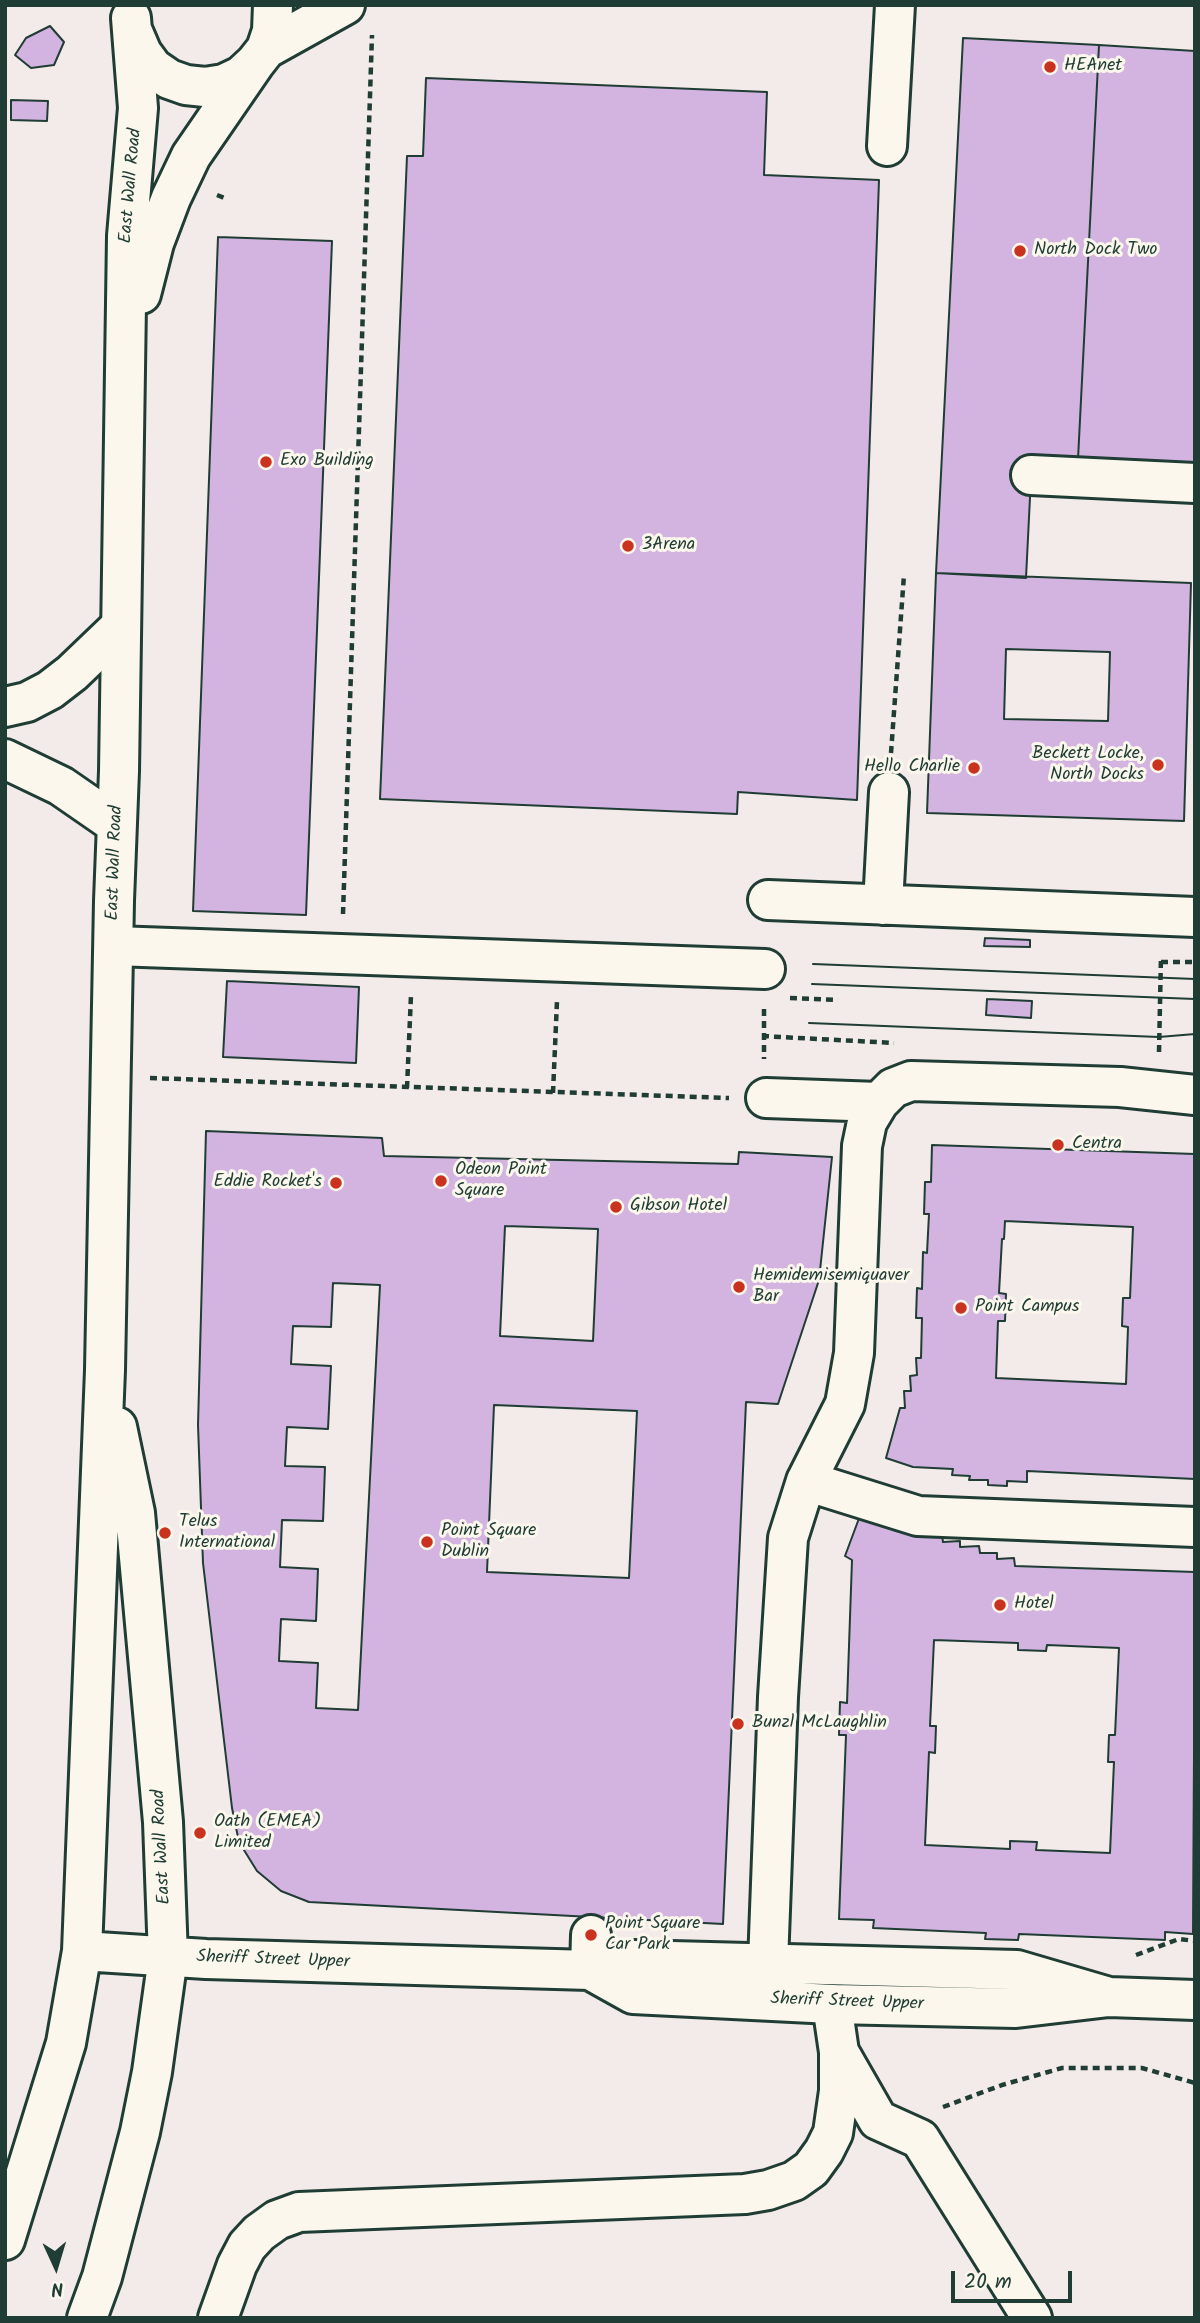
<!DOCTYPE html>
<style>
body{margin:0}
#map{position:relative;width:1200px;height:2323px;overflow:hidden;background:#f3eaea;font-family:Kalam,sans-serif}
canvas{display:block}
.frame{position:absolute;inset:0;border:7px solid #1f3d34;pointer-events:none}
.north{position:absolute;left:21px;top:2232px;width:70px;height:70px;-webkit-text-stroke:5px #fbf7ec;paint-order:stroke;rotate:176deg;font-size:19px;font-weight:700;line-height:28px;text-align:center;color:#1f3d34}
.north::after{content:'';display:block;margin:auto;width:24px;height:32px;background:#1f3d34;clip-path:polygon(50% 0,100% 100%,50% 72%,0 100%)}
.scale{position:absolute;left:951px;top:2271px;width:121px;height:32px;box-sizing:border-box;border:4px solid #1f3d34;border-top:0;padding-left:9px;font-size:21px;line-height:24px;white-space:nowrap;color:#1f3d34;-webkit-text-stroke:5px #fbf7ec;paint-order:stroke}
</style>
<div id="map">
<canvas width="1200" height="2323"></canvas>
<div class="frame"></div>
<div class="north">N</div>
<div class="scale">20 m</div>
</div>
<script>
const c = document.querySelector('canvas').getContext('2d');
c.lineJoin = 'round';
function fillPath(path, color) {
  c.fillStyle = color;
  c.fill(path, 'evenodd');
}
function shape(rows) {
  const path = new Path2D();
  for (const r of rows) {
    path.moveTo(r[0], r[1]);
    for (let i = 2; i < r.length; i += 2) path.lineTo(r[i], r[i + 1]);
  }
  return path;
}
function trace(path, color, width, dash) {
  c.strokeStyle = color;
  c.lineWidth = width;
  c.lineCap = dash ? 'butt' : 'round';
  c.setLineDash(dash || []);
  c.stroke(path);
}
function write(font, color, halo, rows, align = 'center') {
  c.font = font + ' Kalam,sans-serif';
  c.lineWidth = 6;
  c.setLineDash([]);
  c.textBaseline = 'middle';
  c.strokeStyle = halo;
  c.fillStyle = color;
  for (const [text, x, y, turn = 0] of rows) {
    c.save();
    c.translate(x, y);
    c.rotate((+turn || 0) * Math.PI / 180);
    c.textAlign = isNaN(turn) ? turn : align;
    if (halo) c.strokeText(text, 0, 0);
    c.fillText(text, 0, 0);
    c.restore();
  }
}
const building = shape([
 [50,26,64,42,54,65,31,68,15,55,26,38,50,26],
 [963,38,1099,45,1078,459,1032,457,1026,578,936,573,963,38],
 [1099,45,1195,51,1195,465,1078,459,1099,45],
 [426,78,767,92,764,175,879,180,857,800,738,792,737,814,380,799,407,156,423,156,426,78],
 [11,100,48,101,47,121,11,120,11,100],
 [218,237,332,241,306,915,193,911,218,237],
 [936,573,1191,583,1184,821,927,813,936,573],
 [1006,649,1110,652,1108,721,1004,719,1006,649],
 [985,938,1030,940,1030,947,984,946,985,938],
 [227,981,359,987,356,1063,223,1057,227,981],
 [987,999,1032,1001,1031,1018,986,1015,987,999],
 [206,1131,382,1138,384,1156,738,1164,739,1152,832,1157,819,1280,778,1404,746,1402,723,1924,309,1902,281,1891,257,1871,239,1842,232,1808,203,1563,198,1425,206,1131],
 [505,1226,598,1229,593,1341,500,1336,505,1226],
 [333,1283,380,1285,358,1710,316,1708,318,1663,279,1661,281,1619,316,1621,318,1569,280,1567,282,1520,323,1521,325,1467,285,1466,287,1427,328,1429,331,1366,291,1364,293,1326,331,1327,333,1283],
 [494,1405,637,1411,629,1578,487,1572,494,1405],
 [932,1145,1195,1154,1195,1479,1027,1471,1027,1482,1007,1481,1007,1486,988,1485,988,1480,969,1480,970,1476,952,1475,953,1469,913,1467,886,1458,900,1408,905,1408,904,1391,911,1391,910,1376,917,1375,916,1358,921,1358,922,1318,916,1318,917,1288,922,1289,923,1252,927,1253,929,1214,924,1214,925,1182,931,1182,932,1145],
 [1005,1221,1133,1227,1130,1298,1123,1298,1122,1326,1128,1327,1126,1384,996,1378,998,1321,1005,1321,1006,1294,999,1293,1002,1239,1004,1239,1005,1221],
 [861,1513,925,1528,926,1536,942,1535,943,1542,960,1541,960,1547,979,1546,980,1553,997,1553,997,1559,1014,1558,1015,1566,1195,1572,1193,1934,1165,1932,1165,1940,1019,1934,1018,1940,985,1939,986,1933,873,1928,874,1920,839,1919,846,1735,839,1735,840,1702,847,1703,852,1560,845,1556,861,1513],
 [934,1640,1018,1643,1018,1650,1046,1651,1047,1645,1119,1648,1115,1735,1109,1735,1108,1762,1114,1762,1110,1853,1036,1850,1037,1842,1010,1841,1010,1849,925,1845,929,1752,935,1753,936,1726,930,1726,934,1640]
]);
const path = shape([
 [217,195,227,199],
 [891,753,904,575],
 [343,914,372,35],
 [1161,962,1195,962],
 [790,998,838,1000],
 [764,1009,764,1059],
 [762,1036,894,1043],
 [1159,1052,1161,956],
 [150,1078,729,1098],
 [407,1088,411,995],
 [553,1093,557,1001],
 [1136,1955,1179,1939,1195,1941],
 [943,2107,1002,2085,1062,2068,1142,2068,1195,2083]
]);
const minor = shape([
 [887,146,895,5],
 [1031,475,1195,483],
 [5,707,27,702,50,690,72,673,120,627],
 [5,759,61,786,116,824],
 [768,900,1195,917],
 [883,905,889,792],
 [114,946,765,969],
 [766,1098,879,1102],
 [806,1481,918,1516,1195,1527],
 [768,1963,778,1697,788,1538,806,1481,845,1404,854,1353,862,1146,867,1122,879,1102,893,1088,911,1081,1120,1087,1195,1095],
 [590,1970,591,1935],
 [839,2052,878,2120,920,2139,1032,2318],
 [218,2318,237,2265,247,2246,259,2233,277,2220,299,2212,745,2194,768,2190,794,2181,811,2169,824,2151,833,2133,839,2091,839,2052,832,2004]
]);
const major = shape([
 [133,32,142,53,153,68,169,79,186,85,205,87,224,84,241,76,255,63,266,49,272,31,273,5],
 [266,49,345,5],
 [141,294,154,243,171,198,191,156,255,63],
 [82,1951,206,1959,590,1970,633,1960,1017,1970,1109,1997],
 [590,1970,633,1994,832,2004,1016,2008,1109,1997,1195,2000],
 [5,2240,66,2043,82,1951,105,1370,114,901,119,771,127,236,138,108,131,18],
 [87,2318,102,2277,140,2132,152,2072,168,1957,163,1822,135,1513,117,1427]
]);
const tram = shape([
 [813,964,1195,979],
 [812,984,1195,999],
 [809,1023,1159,1037,1195,1034]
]);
const markers = [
 [1050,67,7,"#c8321e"],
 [1020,251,7,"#c8321e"],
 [266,462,7,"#c8321e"],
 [628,546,7,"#c8321e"],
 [1158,765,7,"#c8321e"],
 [974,768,7,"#c8321e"],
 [1058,1145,7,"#c8321e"],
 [441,1181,7,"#c8321e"],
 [336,1183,7,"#c8321e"],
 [616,1207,7,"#c8321e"],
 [739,1287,7,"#c8321e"],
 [961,1308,7,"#c8321e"],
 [165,1533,7,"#c8321e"],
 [427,1542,7,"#c8321e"],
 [1000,1605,7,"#c8321e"],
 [738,1724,7,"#c8321e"],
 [200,1833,7,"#c8321e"],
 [591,1935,7,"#c8321e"]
];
const poiNames = [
 ["HEAnet",1064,67],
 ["North Dock Two",1034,251],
 ["Exo Building",280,462],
 ["3Arena",642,546],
 ["Beckett Locke,",1144,755,"right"],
 ["North Docks",1144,776,"right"],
 ["Hello Charlie",960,768,"right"],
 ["Centra",1072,1145],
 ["Odeon Point",455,1171],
 ["Square",455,1192],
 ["Eddie Rocket's",322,1183,"right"],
 ["Gibson Hotel",630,1207],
 ["Hemidemisemiquaver",753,1277],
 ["Bar",753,1298],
 ["Point Campus",975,1308],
 ["Telus",179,1523],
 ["International",179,1544],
 ["Point Square",441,1532],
 ["Dublin",441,1553],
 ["Hotel",1014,1605],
 ["Bunzl McLaughlin",752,1724],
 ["Oath (EMEA)",214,1823],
 ["Limited",214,1844],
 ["Point Square",605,1925],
 ["Car Park",605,1946]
];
const streetNames = [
 ["East Wall Road",132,186,-85],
 ["East Wall Road",116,863,-88],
 ["East Wall Road",163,1847,-93],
 ["Sheriff Street Upper",273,1961,2],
 ["Sheriff Street Upper",847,2003,2]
];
fillPath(building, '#d3b4e0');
trace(building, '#1f3d34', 2);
trace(minor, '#1f3d34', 44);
trace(major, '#1f3d34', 44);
trace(path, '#1f3d34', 4.5, [7, 5]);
trace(minor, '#fbf7ec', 38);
trace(major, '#fbf7ec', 38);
trace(tram, '#1f3d34', 2);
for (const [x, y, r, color] of markers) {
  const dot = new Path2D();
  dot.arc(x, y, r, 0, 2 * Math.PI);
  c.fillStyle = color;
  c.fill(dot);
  trace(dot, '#fbf7ec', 2.5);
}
write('18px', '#1f3d34', '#fbf7ec', poiNames, 'left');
write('18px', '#1f3d34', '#fbf7ec', streetNames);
</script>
